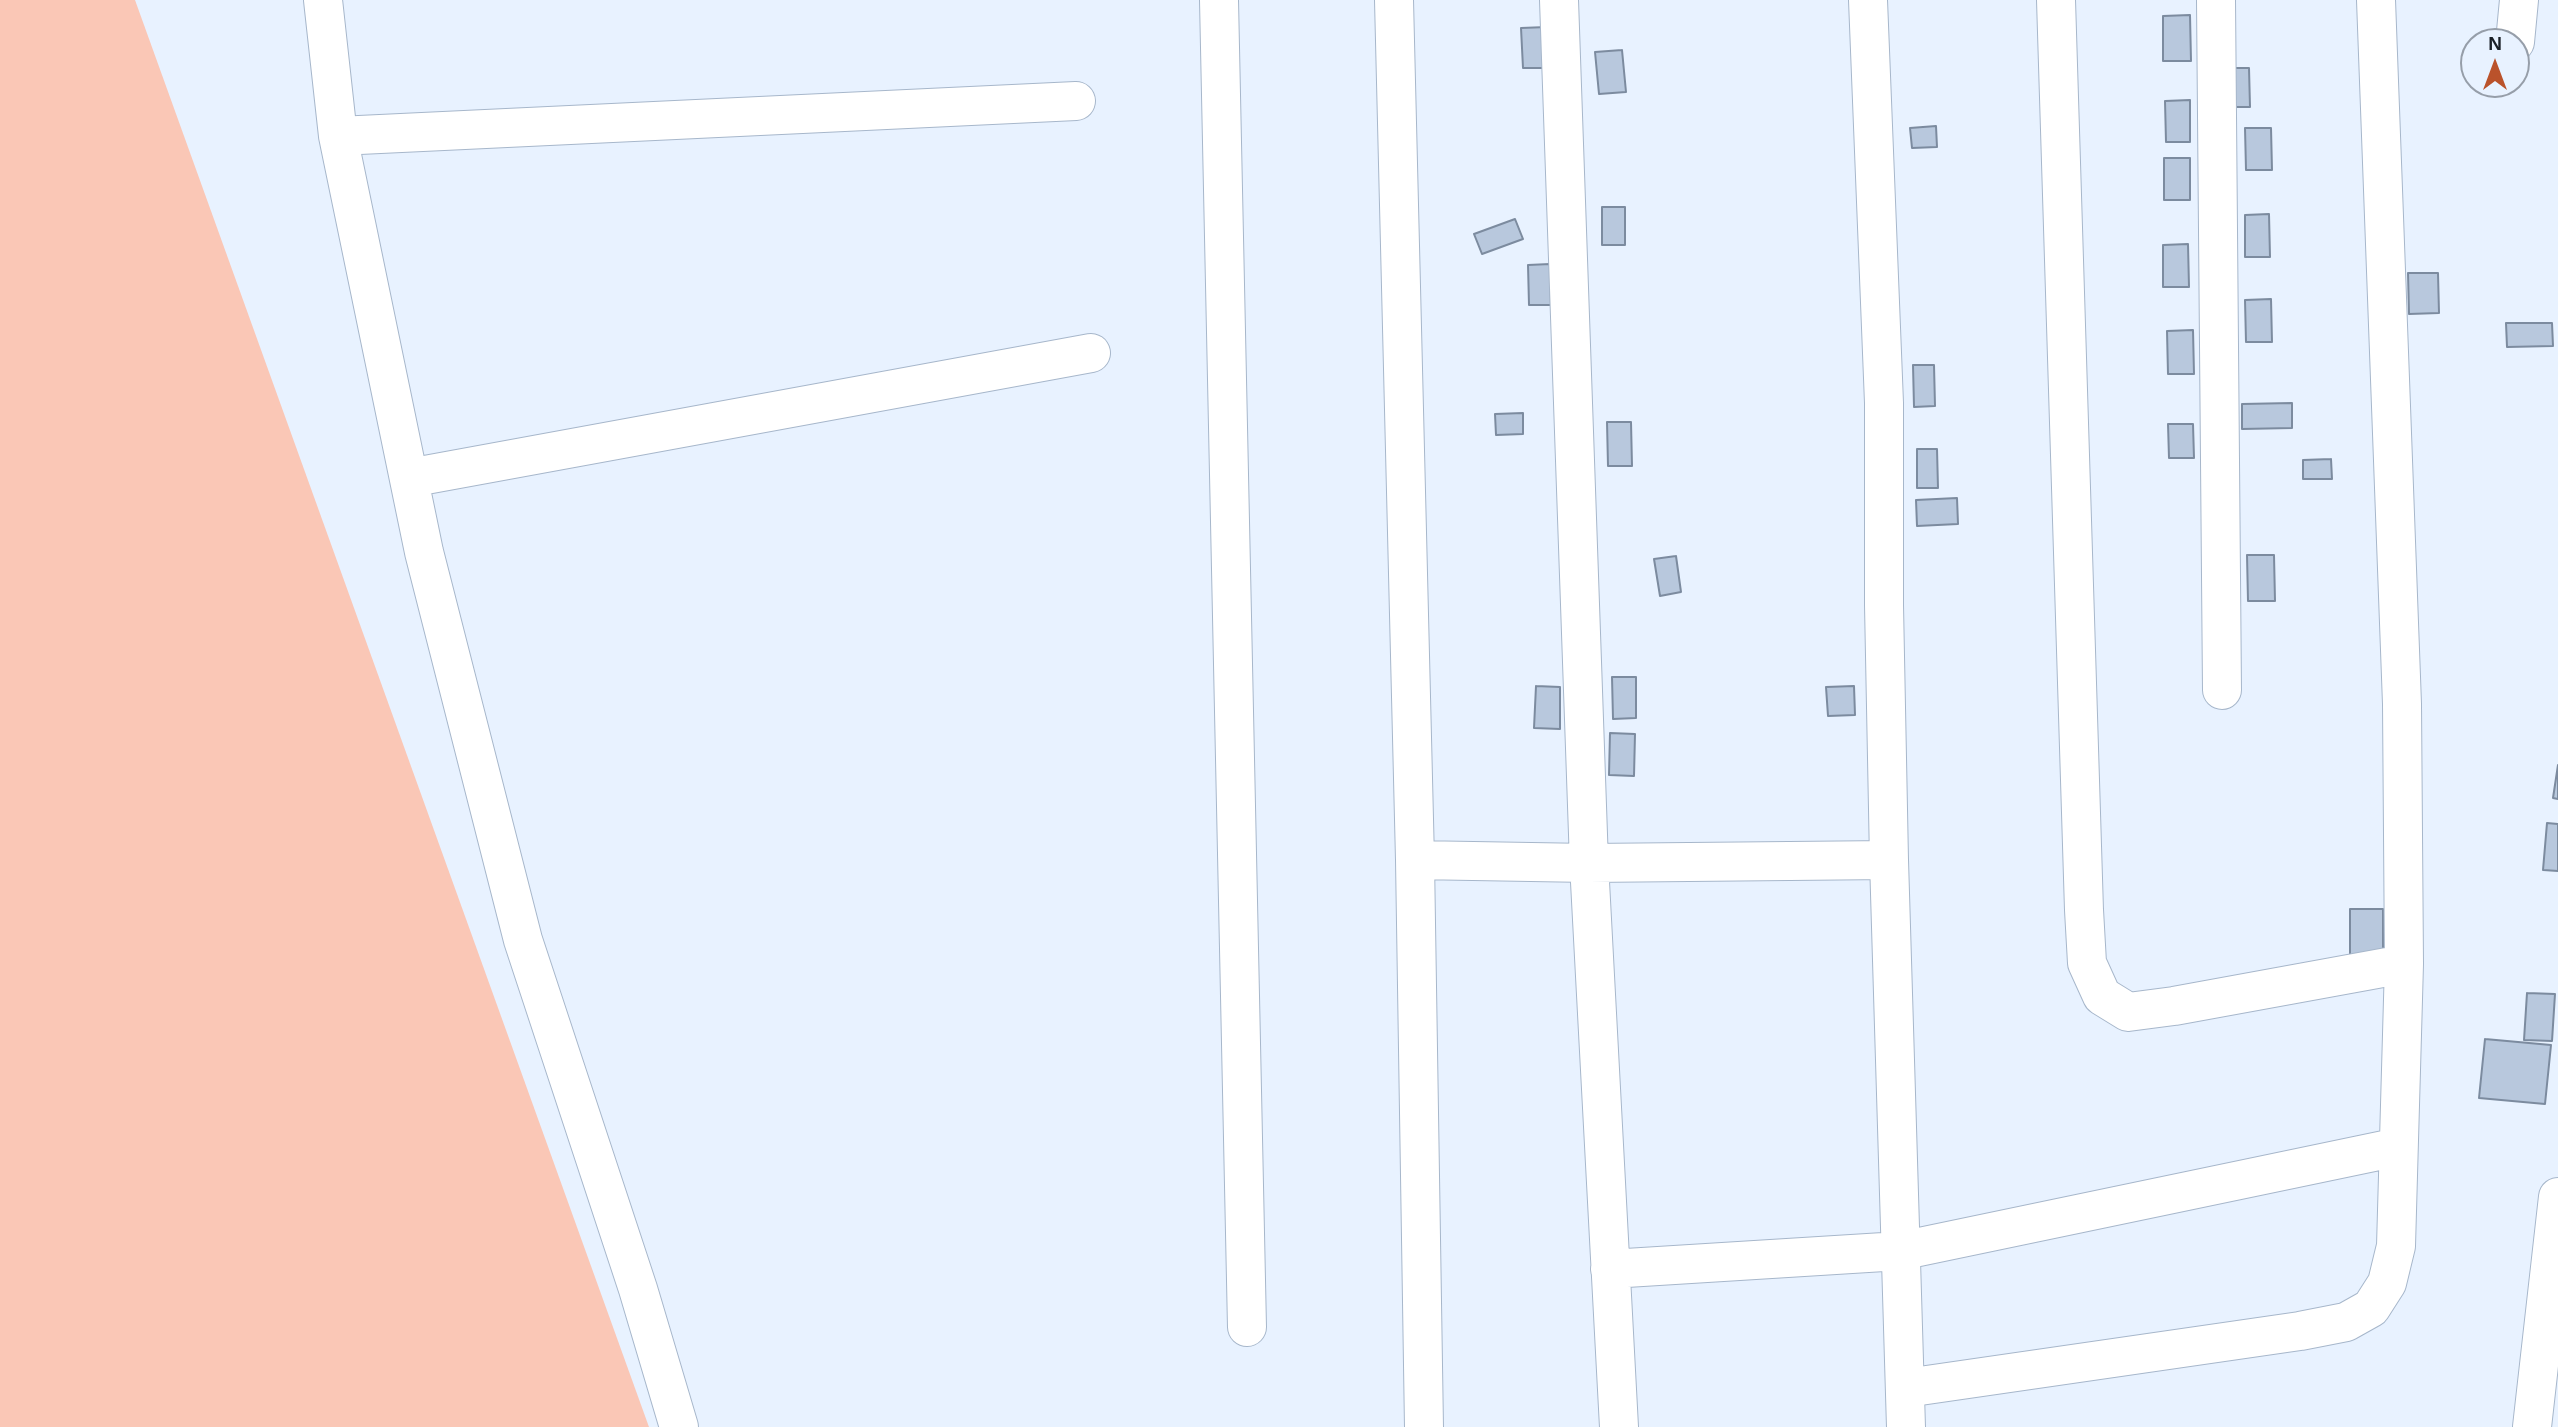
<!DOCTYPE html>
<style>
body{margin:0}
#map{position:relative;width:2558px;height:1427px;overflow:hidden;background:#e8f2ff;font-family:Arial,sans-serif}
canvas{display:block}
.north{position:absolute;left:2460px;top:28px;width:70px;height:70px;box-sizing:border-box;background:#e8f2ff;border:2px solid #969ea9;border-radius:50%;rotate:0deg;font-size:19px;font-weight:700;line-height:28px;text-align:center;color:#1a2027}
.north::after{content:'';display:block;margin:auto;width:24px;height:32px;background:#ba522b;clip-path:polygon(50% 0,100% 100%,50% 72%,0 100%)}
</style>
<div id="map">
<canvas width="2558" height="1427"></canvas>
<div class="north">N</div>
</div>
<script>
const c = document.querySelector('canvas').getContext('2d');
c.lineJoin = 'round';
function fillPath(path, color) {
  c.fillStyle = color;
  c.fill(path, 'evenodd');
}
function shape(rows) {
  const path = new Path2D();
  for (const r of rows) {
    path.moveTo(r[0], r[1]);
    for (let i = 2; i < r.length; i += 2) path.lineTo(r[i], r[i + 1]);
  }
  return path;
}
function trace(path, color, width, dash) {
  c.strokeStyle = color;
  c.lineWidth = width;
  c.lineCap = dash ? 'butt' : 'round';
  c.setLineDash(dash || []);
  c.stroke(path);
}
const green = shape([
 [0,0,135,0,649,1427,0,1427]
]);
const building = shape([
 [2190,15,2191,61,2163,61,2163,16,2190,15],
 [1547,27,1548,68,1523,68,1521,28,1547,27],
 [1622,50,1626,92,1599,94,1595,52,1622,50],
 [2220,68,2249,68,2250,107,2221,107,2220,68],
 [2190,100,2190,142,2166,142,2165,101,2190,100],
 [1936,126,1937,147,1912,148,1910,128,1936,126],
 [2245,128,2271,128,2272,170,2246,170,2245,128],
 [2164,158,2190,158,2190,200,2164,200,2164,158],
 [1602,207,1625,207,1625,245,1602,245,1602,207],
 [2269,214,2270,257,2245,257,2245,215,2269,214],
 [1515,219,1523,239,1482,254,1474,234,1515,219],
 [2188,244,2189,287,2163,287,2163,245,2188,244],
 [1550,264,1551,305,1529,305,1528,265,1550,264],
 [2408,273,2438,273,2439,313,2409,314,2408,273],
 [2271,299,2272,342,2246,342,2245,300,2271,299],
 [2506,323,2552,323,2553,346,2507,347,2506,323],
 [2193,330,2194,374,2168,374,2167,331,2193,330],
 [1913,365,1934,365,1935,406,1914,407,1913,365],
 [2292,403,2292,428,2242,429,2242,404,2292,403],
 [1523,413,1523,434,1496,435,1495,414,1523,413],
 [1607,422,1631,422,1632,466,1608,466,1607,422],
 [2168,424,2193,424,2194,458,2169,458,2168,424],
 [1917,449,1937,449,1938,488,1917,488,1917,449],
 [2331,459,2332,479,2303,479,2303,460,2331,459],
 [1957,498,1958,524,1917,526,1916,500,1957,498],
 [2247,555,2274,555,2275,601,2248,601,2247,555],
 [1676,556,1681,592,1660,596,1654,559,1676,556],
 [1612,677,1636,677,1636,718,1613,719,1612,677],
 [1536,686,1560,687,1560,729,1534,728,1536,686],
 [1854,686,1855,715,1828,716,1826,687,1854,686],
 [1610,733,1635,734,1634,776,1609,775,1610,733],
 [2558,765,2558,799,2553,798,2558,765],
 [2547,823,2558,824,2558,871,2543,870,2547,823],
 [2350,909,2383,909,2383,959,2350,959,2350,909],
 [2527,993,2555,994,2552,1041,2524,1040,2527,993],
 [2485,1039,2551,1045,2545,1104,2479,1098,2485,1039]
]);
const street = shape([
 [323,0,338,136,424,552,523,940,638,1289,679,1427],
 [1219,0,1247,1327],
 [1394,0,1415,860,1424,1427],
 [1559,0,1589,863,1619,1427],
 [1868,0,1884,403,1884,605,1889,860,1906,1427],
 [2056,0,2084,910,2087,963,2102,996,2128,1012,2174,1006,2404,964],
 [2216,0,2222,690],
 [2515,42,2519,0],
 [338,136,1076,101],
 [409,478,1091,353],
 [1415,860,1589,863,1889,860],
 [1610,1269,1900,1251,2398,1147],
 [1906,1388,2300,1331,2346,1322,2371,1308,2387,1283,2396,1246,2404,964,2402,704,2376,0],
 [2532,1427,2558,1197]
]);
fillPath(green, '#fac7b6');
fillPath(building, '#b8c8dd');
trace(building, '#7c8b9f', 2);
trace(street, '#a7b7cb', 40);
trace(street, '#fff', 38);
</script>
